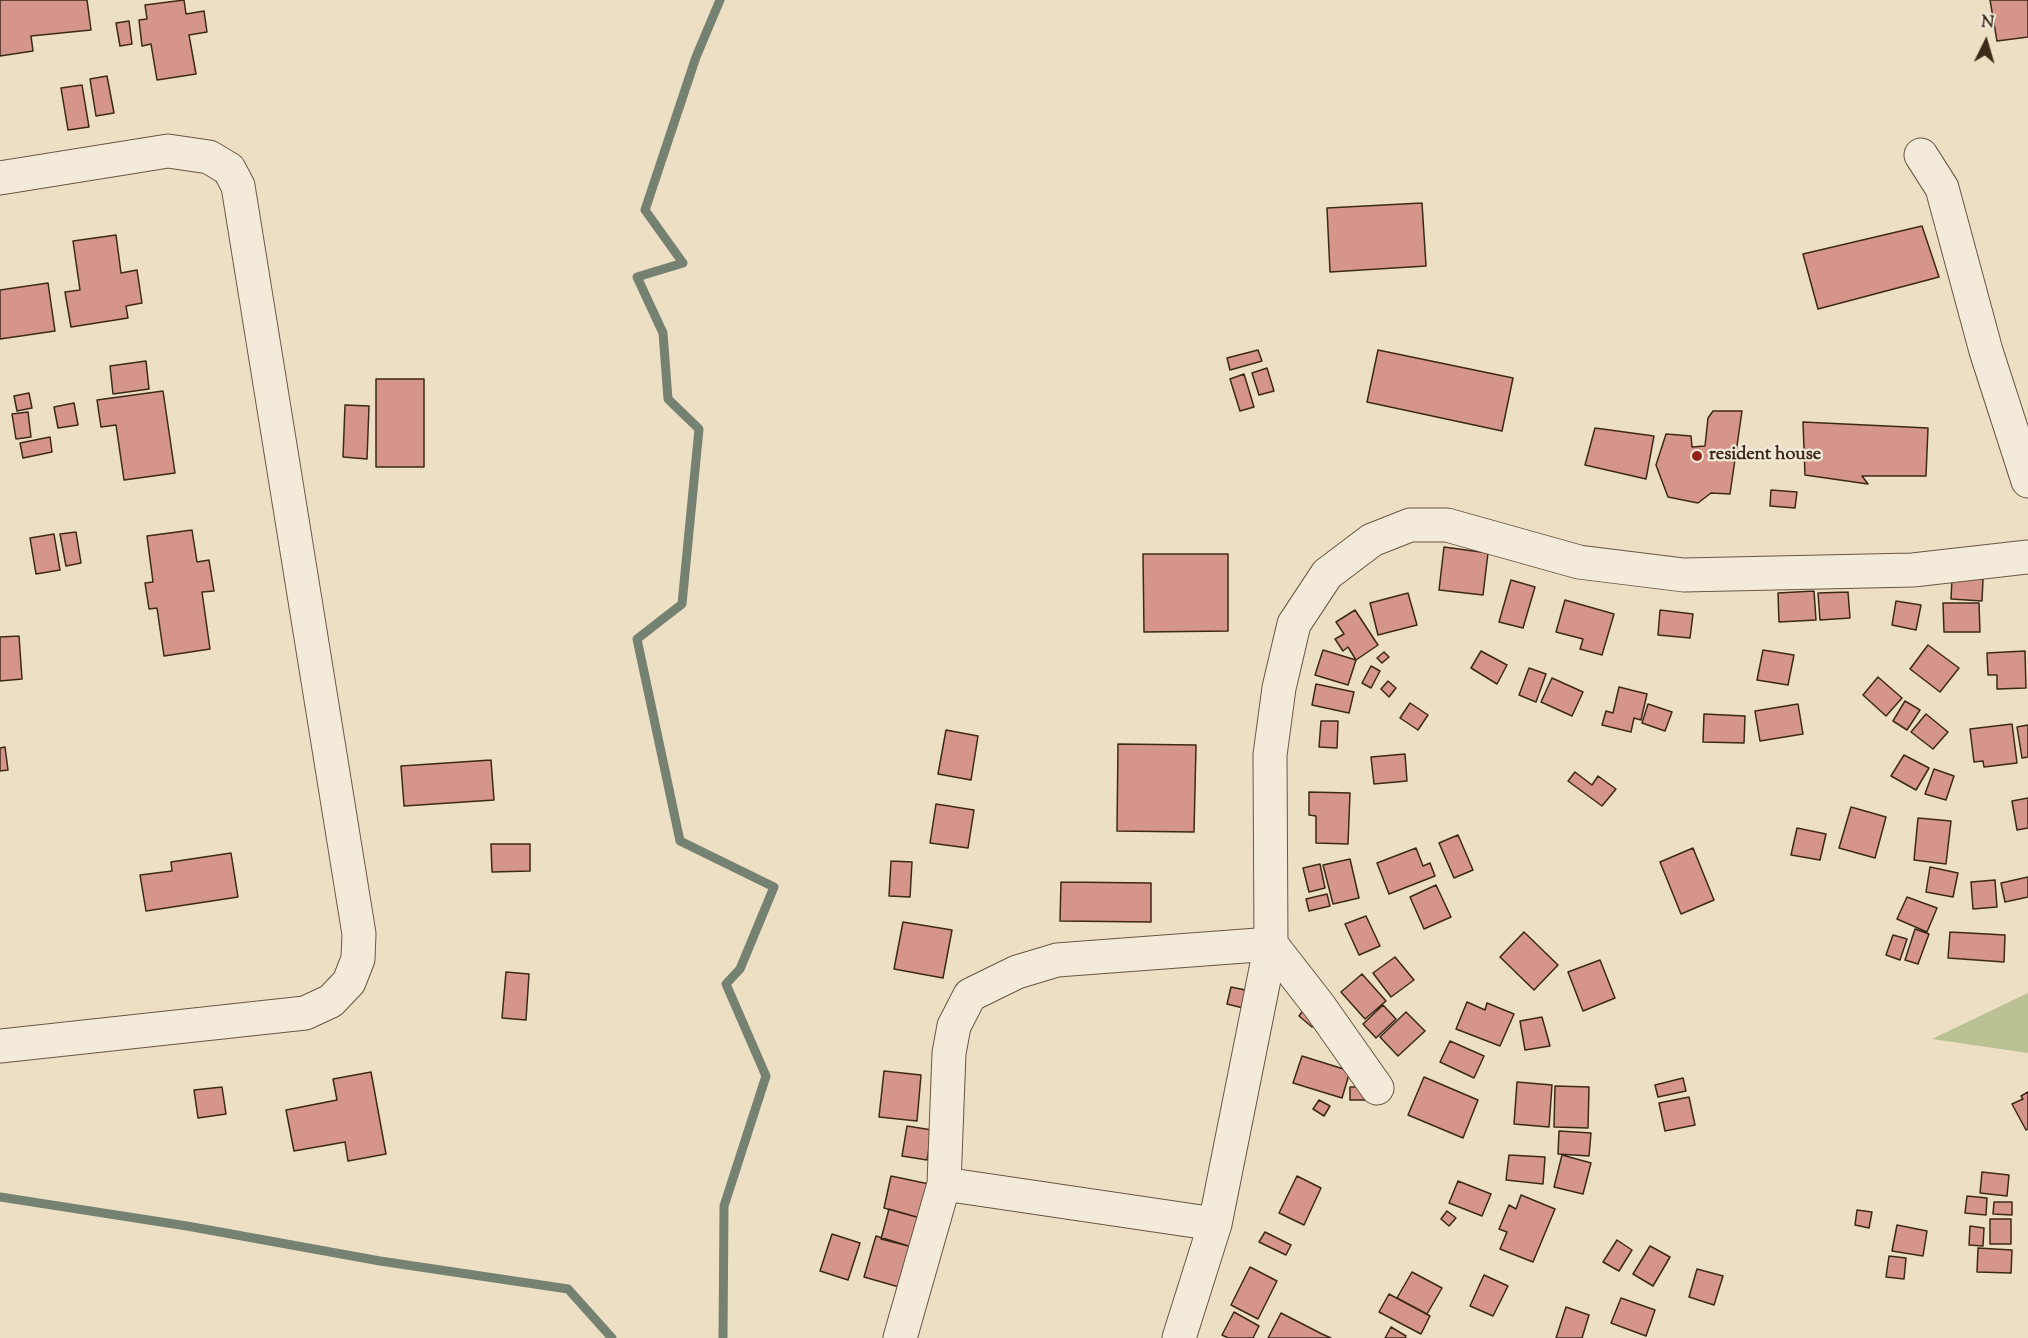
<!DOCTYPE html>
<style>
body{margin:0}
#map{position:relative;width:2028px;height:1338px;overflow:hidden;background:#eddfc4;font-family:"Sorts Mill Goudy",serif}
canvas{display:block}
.north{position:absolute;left:1956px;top:12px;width:60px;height:60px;-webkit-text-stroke:4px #f3ead9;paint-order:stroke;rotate:5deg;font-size:16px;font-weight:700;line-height:24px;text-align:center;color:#3d2918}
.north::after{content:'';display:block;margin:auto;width:21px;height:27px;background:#3d2918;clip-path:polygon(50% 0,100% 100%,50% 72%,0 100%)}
</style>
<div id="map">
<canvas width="2028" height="1338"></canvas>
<div class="north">N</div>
</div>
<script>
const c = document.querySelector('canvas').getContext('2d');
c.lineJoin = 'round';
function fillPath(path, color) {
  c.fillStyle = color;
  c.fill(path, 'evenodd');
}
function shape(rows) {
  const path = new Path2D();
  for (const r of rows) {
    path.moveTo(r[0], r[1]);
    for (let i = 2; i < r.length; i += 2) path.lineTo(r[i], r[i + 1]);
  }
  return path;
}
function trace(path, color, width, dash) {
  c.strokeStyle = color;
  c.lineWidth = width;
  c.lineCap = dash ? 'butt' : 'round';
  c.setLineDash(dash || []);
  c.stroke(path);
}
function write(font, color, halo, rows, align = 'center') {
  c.font = font + ' "Sorts Mill Goudy",serif';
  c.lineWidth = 4.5;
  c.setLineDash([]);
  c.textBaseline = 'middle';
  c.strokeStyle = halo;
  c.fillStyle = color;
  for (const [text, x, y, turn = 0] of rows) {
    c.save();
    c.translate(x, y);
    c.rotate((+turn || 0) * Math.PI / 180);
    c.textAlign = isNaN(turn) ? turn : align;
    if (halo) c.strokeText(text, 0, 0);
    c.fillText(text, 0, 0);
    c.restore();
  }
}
const green = shape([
 [2028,993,2028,1053,1932,1039]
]);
const stream = shape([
 [720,0,696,57,645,210,683,263,637,277,663,333,668,399,699,429,682,604,637,639,680,841,774,887,740,969,726,984,766,1076,724,1206,723,1338],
 [0,1197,187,1226,380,1261,568,1289,612,1338]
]);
const building = shape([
 [0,0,87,0,91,30,31,36,33,51,0,56,0,0],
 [184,0,186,14,204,11,207,32,189,35,196,74,157,80,151,44,142,46,139,20,147,19,145,5,184,0],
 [1990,0,2028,0,2028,37,1997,41,1990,0],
 [129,21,132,44,120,46,116,23,129,21],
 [107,76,114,113,96,116,90,79,107,76],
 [82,85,89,127,68,130,61,88,82,85],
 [1422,203,1426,266,1330,272,1327,208,1422,203],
 [1922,226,1939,277,1818,309,1803,254,1922,226],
 [116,235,121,273,137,270,142,303,126,306,128,318,71,327,65,292,80,290,73,241,116,235],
 [48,283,55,331,0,339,0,290,48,283],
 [1258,350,1262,361,1230,370,1227,358,1258,350],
 [1378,350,1513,378,1502,431,1367,402,1378,350],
 [146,361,149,389,113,394,110,366,146,361],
 [1267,368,1274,391,1259,395,1252,373,1267,368],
 [1244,374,1254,407,1240,411,1230,379,1244,374],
 [376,379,424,379,424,467,376,467,376,379],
 [163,391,175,473,124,480,116,425,101,427,97,400,163,391],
 [29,393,32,408,17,411,14,396,29,393],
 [74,403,78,425,58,428,54,407,74,403],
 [345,405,369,406,367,459,343,457,345,405],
 [1713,411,1742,411,1730,494,1711,493,1698,503,1668,497,1656,465,1666,434,1691,436,1692,447,1705,446,1708,418,1713,411],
 [28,412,31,437,16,439,12,414,28,412],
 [1803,422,1928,428,1926,476,1862,476,1868,484,1805,475,1803,422],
 [1595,428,1654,436,1646,479,1585,465,1595,428],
 [50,437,52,452,23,458,20,443,50,437],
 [1771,490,1797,492,1795,508,1770,506,1771,490],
 [192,530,197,562,209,560,214,591,202,592,210,649,164,656,157,608,149,609,145,583,153,582,147,536,192,530],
 [76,532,81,563,66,566,60,534,76,532],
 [54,534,60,570,36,574,30,538,54,534],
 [1444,547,1488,553,1483,595,1439,590,1444,547],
 [1143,554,1228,554,1228,631,1144,632,1143,554],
 [1952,578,1983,579,1982,601,1951,599,1952,578],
 [1511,580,1535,587,1523,628,1499,622,1511,580],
 [1814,591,1816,620,1779,622,1778,593,1814,591],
 [1848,592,1850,618,1820,620,1818,593,1848,592],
 [1408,593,1417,625,1378,635,1370,603,1408,593],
 [1565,600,1614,614,1602,655,1580,649,1583,639,1556,632,1565,600],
 [1896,601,1921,605,1916,630,1892,625,1896,601],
 [1943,603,1979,603,1980,632,1944,632,1943,603],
 [1355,610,1378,645,1356,660,1348,647,1343,651,1335,639,1344,634,1336,622,1355,610],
 [1660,610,1693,614,1690,638,1658,635,1660,610],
 [19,636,22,679,0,681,0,637,19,636],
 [1928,645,1959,668,1940,692,1910,669,1928,645],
 [1323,650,1356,660,1348,685,1315,675,1323,650],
 [1763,650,1794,655,1788,685,1757,680,1763,650],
 [1481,651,1507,665,1497,684,1471,668,1481,651],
 [2025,651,2026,688,1997,689,1997,675,1988,675,1987,653,2025,651],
 [1384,652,1389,657,1382,663,1377,658,1384,652],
 [1371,666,1380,671,1371,688,1362,683,1371,666],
 [1529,668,1546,674,1536,702,1519,695,1529,668],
 [1878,677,1902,698,1886,716,1863,695,1878,677],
 [1552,678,1583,692,1572,716,1541,702,1552,678],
 [1388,681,1396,688,1389,697,1381,689,1388,681],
 [1316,684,1354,692,1349,713,1312,705,1316,684],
 [1619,687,1647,694,1641,720,1634,718,1631,732,1602,725,1606,711,1613,713,1619,687],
 [1905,701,1920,710,1907,730,1893,721,1905,701],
 [1410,703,1428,715,1418,730,1400,718,1410,703],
 [1648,704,1672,712,1665,731,1642,723,1648,704],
 [1798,704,1803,734,1760,741,1755,711,1798,704],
 [1704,714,1745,716,1744,743,1703,742,1704,714],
 [1926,714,1948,732,1933,749,1911,732,1926,714],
 [1321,721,1338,721,1337,748,1319,747,1321,721],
 [2012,724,2017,763,1984,767,1983,761,1974,762,1970,729,2012,724],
 [2028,725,2028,757,2022,758,2017,727,2028,725],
 [946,730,978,736,971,780,938,774,946,730],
 [1118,744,1196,745,1194,832,1117,831,1118,744],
 [5,747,8,770,0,771,0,748,5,747],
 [1405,754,1407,781,1374,784,1371,757,1405,754],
 [1904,755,1929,768,1916,790,1891,776,1904,755],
 [491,760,494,800,404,806,401,766,491,760],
 [1934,769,1954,776,1946,800,1925,794,1934,769],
 [1575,772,1592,785,1598,776,1616,789,1602,806,1568,781,1575,772],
 [1309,792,1350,793,1348,844,1316,843,1316,816,1309,815,1309,792],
 [2028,798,2028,828,2017,830,2012,801,2028,798],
 [936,804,974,810,968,848,930,843,936,804],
 [1851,807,1886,817,1875,858,1839,848,1851,807],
 [1918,818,1951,821,1946,864,1914,860,1918,818],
 [1797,828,1826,834,1820,860,1791,855,1797,828],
 [1458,835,1473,870,1454,878,1439,843,1458,835],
 [491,844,530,844,530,871,492,872,491,844],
 [1416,848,1423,866,1430,863,1435,876,1389,894,1377,863,1416,848],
 [1693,848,1714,900,1681,914,1660,862,1693,848],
 [231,853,238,897,146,911,140,875,172,871,171,862,231,853],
 [1350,859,1359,898,1333,904,1323,865,1350,859],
 [891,861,912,862,910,897,889,896,891,861],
 [1320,864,1325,888,1309,892,1303,868,1320,864],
 [1930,867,1958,873,1953,897,1926,892,1930,867],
 [2028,877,2028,897,2005,902,2001,883,2028,877],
 [1995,880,1997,907,1973,909,1971,882,1995,880],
 [1061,882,1151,883,1151,922,1060,921,1061,882],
 [1436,885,1451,917,1424,929,1410,897,1436,885],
 [1327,894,1330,906,1309,911,1306,899,1327,894],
 [1907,897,1937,908,1927,932,1897,919,1907,897],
 [1366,916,1380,946,1359,955,1345,924,1366,916],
 [903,922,952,930,943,978,894,969,903,922],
 [1915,929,1929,934,1918,964,1905,960,1915,929],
 [1524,932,1558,965,1534,990,1500,957,1524,932],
 [1950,932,2005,935,2004,962,1948,958,1950,932],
 [1893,935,1907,939,1900,960,1886,955,1893,935],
 [1395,957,1414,980,1391,997,1373,973,1395,957],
 [1600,960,1615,998,1583,1011,1568,972,1600,960],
 [506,972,529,974,526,1020,502,1018,506,972],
 [1362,974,1386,1001,1365,1019,1341,992,1362,974],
 [1231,987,1255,992,1251,1010,1227,1004,1231,987],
 [1467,1002,1485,1010,1487,1003,1514,1014,1500,1046,1456,1029,1467,1002],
 [1308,1004,1321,1014,1312,1027,1299,1016,1308,1004],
 [1383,1005,1396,1019,1376,1038,1363,1024,1383,1005],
 [1406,1012,1425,1031,1398,1056,1380,1037,1406,1012],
 [1542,1017,1550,1046,1525,1050,1520,1021,1542,1017],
 [1450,1041,1484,1056,1474,1078,1440,1062,1450,1041],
 [1302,1056,1350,1071,1342,1098,1293,1083,1302,1056],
 [884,1071,921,1075,917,1121,879,1117,884,1071],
 [371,1072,386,1154,348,1161,345,1142,294,1151,286,1110,337,1100,333,1079,371,1072],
 [1424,1077,1478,1100,1463,1138,1408,1115,1424,1077],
 [1683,1078,1686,1091,1658,1097,1655,1085,1683,1078],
 [1517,1082,1552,1085,1549,1127,1514,1124,1517,1082],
 [1555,1086,1589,1087,1588,1128,1554,1127,1555,1086],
 [222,1087,226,1114,198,1118,194,1090,222,1087],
 [1350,1087,1368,1087,1367,1100,1350,1100,1350,1087],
 [2028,1092,2028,1129,2026,1130,2012,1104,2023,1099,2021,1096,2028,1092],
 [1689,1097,1695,1125,1665,1131,1659,1103,1689,1097],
 [1319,1100,1330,1106,1324,1116,1313,1109,1319,1100],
 [907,1126,932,1130,927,1160,902,1156,907,1126],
 [1559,1131,1591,1133,1589,1156,1558,1154,1559,1131],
 [1509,1155,1545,1157,1543,1184,1506,1180,1509,1155],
 [1562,1155,1591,1163,1583,1194,1554,1187,1562,1155],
 [1982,1172,2009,1175,2007,1196,1980,1193,1982,1172],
 [891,1176,929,1184,920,1218,884,1208,891,1176],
 [1297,1176,1321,1188,1304,1225,1279,1213,1297,1176],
 [1458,1181,1491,1194,1482,1216,1449,1203,1458,1181],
 [1521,1195,1555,1209,1533,1262,1500,1249,1507,1232,1499,1229,1509,1205,1516,1209,1521,1195],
 [1967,1196,1987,1198,1986,1215,1965,1213,1967,1196],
 [1994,1202,2012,1202,2012,1215,1993,1214,1994,1202],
 [889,1209,920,1218,912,1247,881,1239,889,1209],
 [1857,1210,1872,1212,1869,1228,1855,1225,1857,1210],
 [1447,1211,1456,1218,1449,1226,1441,1219,1447,1211],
 [1990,1219,2011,1219,2011,1244,1990,1244,1990,1219],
 [1897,1225,1927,1231,1923,1256,1892,1251,1897,1225],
 [1970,1226,1984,1228,1983,1246,1969,1245,1970,1226],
 [1265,1232,1291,1245,1286,1255,1259,1242,1265,1232],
 [832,1234,860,1243,848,1280,820,1271,832,1234],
 [876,1236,912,1247,899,1287,864,1277,876,1236],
 [1617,1240,1632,1250,1619,1271,1603,1262,1617,1240],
 [1650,1246,1670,1257,1653,1286,1633,1274,1650,1246],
 [1978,1248,2012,1250,2011,1273,1977,1272,1978,1248],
 [1889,1256,1906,1258,1904,1279,1886,1277,1889,1256],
 [1250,1267,1277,1281,1258,1319,1231,1305,1250,1267],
 [1697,1269,1723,1276,1714,1305,1689,1297,1697,1269],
 [1412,1272,1442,1288,1427,1314,1397,1298,1412,1272],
 [1484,1275,1508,1286,1493,1316,1470,1306,1484,1275],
 [1389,1294,1430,1316,1421,1334,1379,1312,1389,1294],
 [1621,1298,1655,1310,1646,1336,1611,1323,1621,1298],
 [1566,1307,1589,1315,1582,1338,1556,1338,1566,1307],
 [1234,1312,1259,1326,1253,1338,1228,1338,1222,1335,1234,1312],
 [1281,1313,1322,1334,1331,1338,1268,1338,1281,1313],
 [1391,1327,1406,1336,1405,1338,1385,1338,1391,1327]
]);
const street = shape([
 [1921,155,1942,188,1986,351,2028,481],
 [0,178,168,151,209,157,229,169,238,186,359,934,358,959,349,982,331,1001,305,1013,0,1046],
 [1271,944,1320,1007,1377,1088],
 [944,1184,1215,1224],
 [900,1338,944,1184,949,1053,954,1026,970,995,1017,972,1057,960,1271,944],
 [1179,1338,1215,1224,1271,944,1270,755,1279,688,1294,624,1327,574,1372,540,1410,525,1447,525,1579,562,1684,575,1913,570,2028,557]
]);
const markers = [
 [1697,456,6,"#8f2418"]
];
const poiNames = [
 ["resident house",1709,456]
];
fillPath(green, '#bac192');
trace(stream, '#758272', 9);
fillPath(building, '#d5958a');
trace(building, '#3d2918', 1.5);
trace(street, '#695643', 35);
trace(street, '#f3ead9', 33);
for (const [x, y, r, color] of markers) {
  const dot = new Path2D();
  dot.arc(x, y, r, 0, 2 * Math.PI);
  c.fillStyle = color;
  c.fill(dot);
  trace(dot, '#f3ead9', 2);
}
write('bold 18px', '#3d2918', '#f3ead9', poiNames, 'left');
</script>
